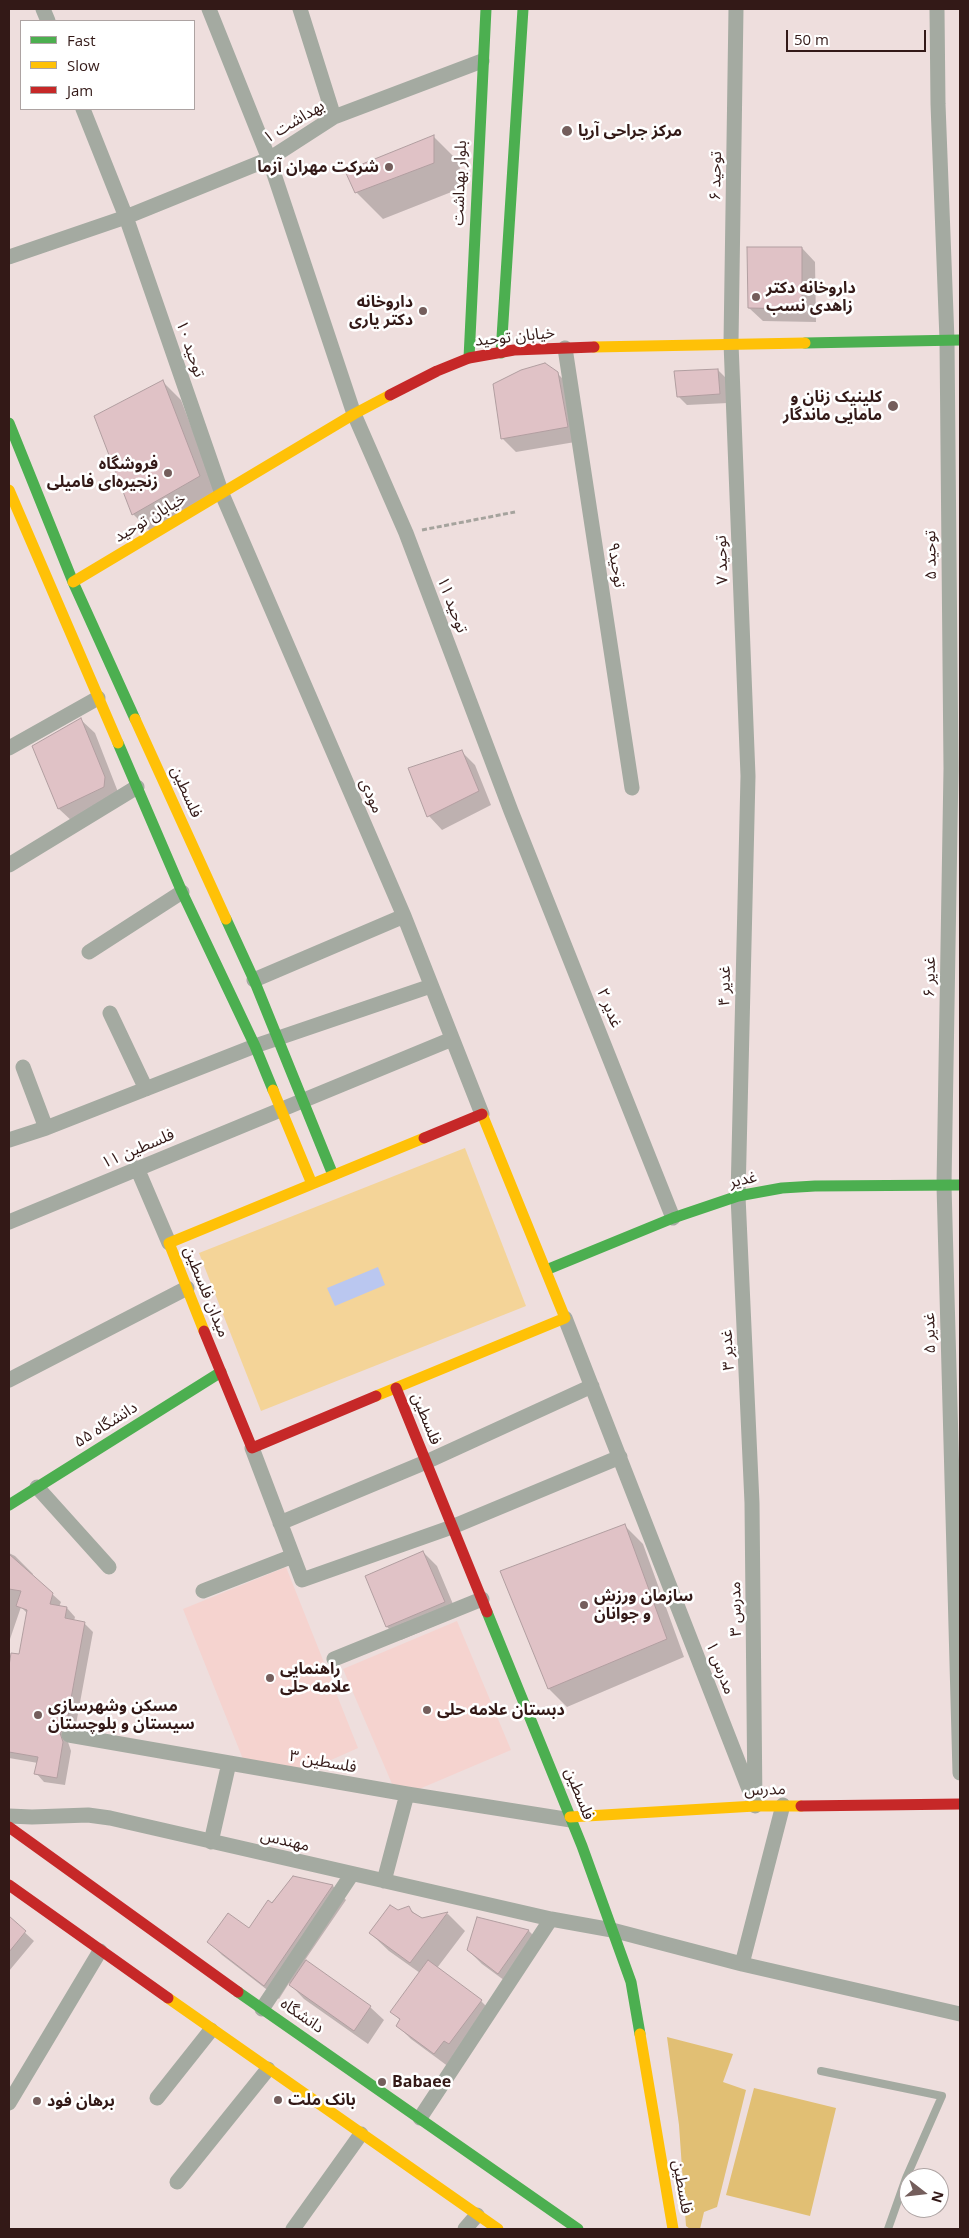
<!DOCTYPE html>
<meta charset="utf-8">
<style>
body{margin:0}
#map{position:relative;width:969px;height:2238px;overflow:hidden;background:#eededd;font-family:"Open Sans",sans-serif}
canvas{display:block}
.frame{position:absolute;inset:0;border:10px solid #331917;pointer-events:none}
.legend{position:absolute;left:20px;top:20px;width:175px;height:90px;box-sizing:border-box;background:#fff;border:1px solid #ada3a2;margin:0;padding:6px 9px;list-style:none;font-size:15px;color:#331917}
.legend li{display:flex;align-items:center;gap:10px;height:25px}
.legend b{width:25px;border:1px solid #ada3a2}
.north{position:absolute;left:899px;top:2168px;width:50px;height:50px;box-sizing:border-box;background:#fff;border:1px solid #ada3a2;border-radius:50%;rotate:106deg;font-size:14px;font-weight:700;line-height:20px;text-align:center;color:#331917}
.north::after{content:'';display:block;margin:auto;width:18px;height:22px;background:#745e5c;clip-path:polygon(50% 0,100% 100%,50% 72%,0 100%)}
.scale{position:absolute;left:786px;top:30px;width:140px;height:22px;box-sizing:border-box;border:2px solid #331917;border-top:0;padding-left:6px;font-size:15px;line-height:18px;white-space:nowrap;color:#331917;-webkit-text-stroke:4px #fff;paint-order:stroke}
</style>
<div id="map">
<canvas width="969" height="2238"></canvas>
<div class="frame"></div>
<ul class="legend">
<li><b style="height:6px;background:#4caf50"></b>Fast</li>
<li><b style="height:6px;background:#ffc107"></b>Slow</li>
<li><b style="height:6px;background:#c62828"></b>Jam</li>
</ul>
<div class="north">N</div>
<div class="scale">50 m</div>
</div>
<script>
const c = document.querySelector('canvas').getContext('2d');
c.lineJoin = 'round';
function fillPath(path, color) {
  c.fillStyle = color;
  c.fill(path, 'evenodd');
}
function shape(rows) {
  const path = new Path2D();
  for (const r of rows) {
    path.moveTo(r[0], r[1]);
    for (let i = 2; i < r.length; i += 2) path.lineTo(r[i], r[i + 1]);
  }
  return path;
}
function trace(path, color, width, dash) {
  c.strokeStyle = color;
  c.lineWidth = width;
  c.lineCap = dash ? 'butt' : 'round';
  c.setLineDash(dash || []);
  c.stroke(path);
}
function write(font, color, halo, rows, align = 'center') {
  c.font = font + ' "Open Sans","Noto Sans Arabic",sans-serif';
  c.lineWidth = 5;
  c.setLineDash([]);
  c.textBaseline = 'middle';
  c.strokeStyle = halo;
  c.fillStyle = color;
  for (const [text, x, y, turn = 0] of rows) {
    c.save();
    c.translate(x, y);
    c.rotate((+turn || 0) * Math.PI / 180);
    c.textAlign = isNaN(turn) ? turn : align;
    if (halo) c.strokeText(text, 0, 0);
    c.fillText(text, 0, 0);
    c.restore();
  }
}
const built = shape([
 [286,1567,358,1748,313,1768,320,1778,245,1764,183,1609],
 [457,1621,511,1750,398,1798,343,1669]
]);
const green = shape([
 [465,1148,526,1306,261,1411,199,1253]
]);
const forest = shape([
 [667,2037,733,2054,723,2082,746,2090,717,2207,704,2212,700,2229,690,2229,686,2226,679,2125],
 [754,2088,836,2108,810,2216,726,2195]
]);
const water = shape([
 [378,1267,385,1285,335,1306,327,1288]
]);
const shadow = shape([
 [434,137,460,163,459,189,383,219,356,192,347,172],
 [802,248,815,262,816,322,763,321,749,308],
 [718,370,727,379,728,403,687,405,678,396],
 [557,373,571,387,581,441,516,452,502,438],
 [163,382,181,400,217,494,151,532,133,514,96,416],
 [81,720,95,733,118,792,73,822,59,809,34,746],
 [461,751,475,765,491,805,442,830,429,816],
 [624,1525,643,1544,684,1657,567,1707,549,1689,501,1572],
 [423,1552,437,1566,458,1616,401,1640,387,1627,366,1577],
 [9,1553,15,1556,33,1574,32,1576,61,1602,59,1607,67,1608,75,1617,74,1621,84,1623,93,1632,74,1735,68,1742,71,1751,65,1785,44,1782,36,1773,38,1763,9,1758,9,1674,12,1655,20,1656,28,1614,21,1607,9,1642],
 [293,1877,333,1886,346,1900,305,1960,370,2007,384,2020,368,2044,304,1999,289,1983,279,1999,222,1955,209,1942,249,1930],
 [408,1908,422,1919,448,1914,465,1931,437,1968,481,2001,495,2015,449,2067,411,2039,397,2025,400,2020,392,2012,420,1973,389,1951,370,1933,398,1911],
 [9,1918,34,1941,9,1971],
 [478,1919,529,1931,542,1944,512,1986,482,1964,468,1950]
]);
const building = shape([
 [434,135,434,163,355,193,345,171,434,135],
 [747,247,802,247,802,309,748,308,747,247],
 [545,363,558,372,568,427,501,439,493,384,521,370,545,363],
 [718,369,720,394,677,397,674,371,718,369],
 [163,380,200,476,132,515,94,416,163,380],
 [81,718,105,777,104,787,58,809,32,746,81,718],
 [462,750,479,791,427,817,408,768,462,750],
 [625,1524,667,1639,548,1689,500,1571,625,1524],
 [423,1551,445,1602,386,1627,365,1576,423,1551],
 [9,1554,53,1593,50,1604,67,1607,65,1618,85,1622,66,1726,60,1733,63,1742,57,1778,34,1774,38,1757,9,1752,9,1666,11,1653,19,1654,27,1610,16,1606,21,1591,9,1589,9,1554],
 [293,1876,333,1885,264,1986,207,1942,228,1913,249,1928,268,1900,272,1903,293,1876],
 [390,1905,398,1910,409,1906,412,1912,422,1918,448,1912,410,1963,369,1933,390,1905],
 [9,1916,26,1931,9,1952,9,1916],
 [477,1917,529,1930,498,1974,467,1950,477,1917],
 [306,1960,371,2006,354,2031,289,1985,306,1960],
 [428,1960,482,2000,449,2044,444,2041,434,2054,396,2026,400,2019,390,2012,428,1960]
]);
const path = shape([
 [422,530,515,512]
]);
const lane = shape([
 [821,2071,942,2096,906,2178,888,2229]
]);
const street = shape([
 [43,9,48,21],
 [209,9,269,159,354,414,406,533,511,811,673,1218],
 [300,9,334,117],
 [736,9,731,343,748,776,738,1196,752,1503,755,1806],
 [937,9,938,104,947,340,951,769,944,1185,960,1773],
 [83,109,126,217,222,494,404,916,482,1114],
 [9,257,126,217,269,159,334,117,482,61],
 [565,348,632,788],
 [9,748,98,698],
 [9,865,137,787],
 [89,952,182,892],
 [254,980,404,916],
 [110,1013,146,1089],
 [23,1067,46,1128],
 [9,1140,46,1128,255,1046,431,986],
 [137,1168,169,1243],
 [9,1222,452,1039],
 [565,1318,752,1797],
 [9,1380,187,1288],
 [252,1448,302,1580,452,1527,620,1457],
 [37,1487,109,1567],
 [280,1523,426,1462,592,1386],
 [203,1591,293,1556],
 [334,1659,482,1599],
 [69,1735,407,1794,571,1820],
 [9,1816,32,1817,88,1815,110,1818,551,1919,612,1930,742,1964,960,2014],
 [211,1842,229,1763],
 [384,1881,407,1794],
 [742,1964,783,1805],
 [262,2009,352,1874],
 [157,2098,211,2030],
 [9,2103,100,1951],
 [420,2118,551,1919],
 [177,2182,268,2069],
 [293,2229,361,2134],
 [465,2229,477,2215]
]);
const fast = shape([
 [805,343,960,340],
 [501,353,523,9],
 [469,358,486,9],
 [9,423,73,582,135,719],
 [118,743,182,892,255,1046,273,1090],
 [226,919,254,980,333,1175],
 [546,1270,673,1218,738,1196,782,1188,815,1186,960,1185],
 [9,1505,221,1372],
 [487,1612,582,1846,631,1982,640,2034],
 [238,1992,578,2229]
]);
const slow = shape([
 [594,347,805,343],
 [9,490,118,743],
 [73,582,354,414,390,395],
 [135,719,226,919],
 [273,1090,312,1184],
 [204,1331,169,1243,424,1138],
 [376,1396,565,1318,482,1114],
 [570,1817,755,1806,801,1806],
 [168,1998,498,2229],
 [640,2034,673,2229]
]);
const jam = shape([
 [390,395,437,371,469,358,514,350,594,347],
 [424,1138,482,1114],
 [204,1331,252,1448,376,1396],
 [396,1388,487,1612],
 [801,1806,960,1804],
 [9,1827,238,1992],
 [9,1885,168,1998]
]);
const markers = [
 [567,131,6,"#745e5c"],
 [389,167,5,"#745e5c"],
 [756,297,5,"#745e5c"],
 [423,311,5,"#745e5c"],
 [893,406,6,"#745e5c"],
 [168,473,5,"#745e5c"],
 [584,1605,5,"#745e5c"],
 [270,1678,5,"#745e5c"],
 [427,1710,5,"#745e5c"],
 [38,1715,5,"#745e5c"],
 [382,2082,5,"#745e5c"],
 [278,2100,5,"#745e5c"],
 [37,2101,5,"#745e5c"]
];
const streetNames = [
 ["بهداشت ۱",294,122,-31],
 ["توحید ۶",716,176,-89],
 ["بلوار بهداشت",460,183,-88],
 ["خیابان توحید",515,337,-6],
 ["توحید ۱۰",190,349,71],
 ["خیابان توحید",150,518,-31],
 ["توحید ۵",931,555,-91],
 ["توحید ۷",722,560,-92],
 ["توحید۹",616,565,81],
 ["توحید ۱۱",452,605,69],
 ["فلسطین",186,792,66],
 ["مودی",371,796,67],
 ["غدیر ۶",930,977,-89],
 ["غدیر ۴",725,986,-89],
 ["غدیر ۲",609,1008,68],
 ["فلسطین ۱۱",138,1149,-23],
 ["غدیر",743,1180,-13],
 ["میدان فلسطین",206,1292,68],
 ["غدیر ۵",930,1333,-91],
 ["غدیر ۳",728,1350,-93],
 ["فلسطین",426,1419,68],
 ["دانشگاه ۵۵",106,1425,-32],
 ["مدرس ۳",736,1609,-91],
 ["مدرس ۱",720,1668,69],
 ["فلسطین ۳",323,1762,10],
 ["مدرس",765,1790,-1],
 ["فلسطین",579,1794,68],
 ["مهندس",285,1841,13],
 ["دانشگاه",302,2016,35],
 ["فلسطین",682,2187,80]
];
const poiNames = [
 ["مرکز جراحی آریا",578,131],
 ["شرکت مهران آزما",379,167,"right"],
 ["داروخانه دکتر",766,288],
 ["زاهدی نسب",766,306],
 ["داروخانه",413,302,"right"],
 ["دکتر یاری",413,320,"right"],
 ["کلینیک زنان و",882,397,"right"],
 ["مامایی ماندگار",882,415,"right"],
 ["فروشگاه",158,464,"right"],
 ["زنجیره‌ای فامیلی",158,482,"right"],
 ["سازمان ورزش",594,1596],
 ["و جوانان",594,1614],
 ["راهنمایی",280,1669],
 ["علامه حلی",280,1687],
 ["مسکن وشهرسازی",48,1706],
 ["سیستان و بلوچستان",48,1724],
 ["دبستان علامه حلی",437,1710],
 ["Babaee",392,2082],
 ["بانک ملت",288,2100],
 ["برهان فود",47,2101]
];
fillPath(built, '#f5d3cf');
fillPath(green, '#f4d498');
fillPath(forest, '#e1bf74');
fillPath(water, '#bac7f0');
fillPath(shadow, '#0003');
fillPath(building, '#e0c2c6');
trace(building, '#b19ea0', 1);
trace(path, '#a5a39d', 3, [5, 2.5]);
trace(lane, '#a4aaa1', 8);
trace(street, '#a4aaa1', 15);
trace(fast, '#4caf50', 11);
trace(slow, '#ffc107', 11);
trace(jam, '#c62828', 11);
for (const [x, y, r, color] of markers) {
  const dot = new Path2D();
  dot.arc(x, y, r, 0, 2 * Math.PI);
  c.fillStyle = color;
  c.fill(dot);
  trace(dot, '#fff', 2);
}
write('16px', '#331917', '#fff', streetNames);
write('bold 16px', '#331917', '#fff', poiNames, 'left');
</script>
